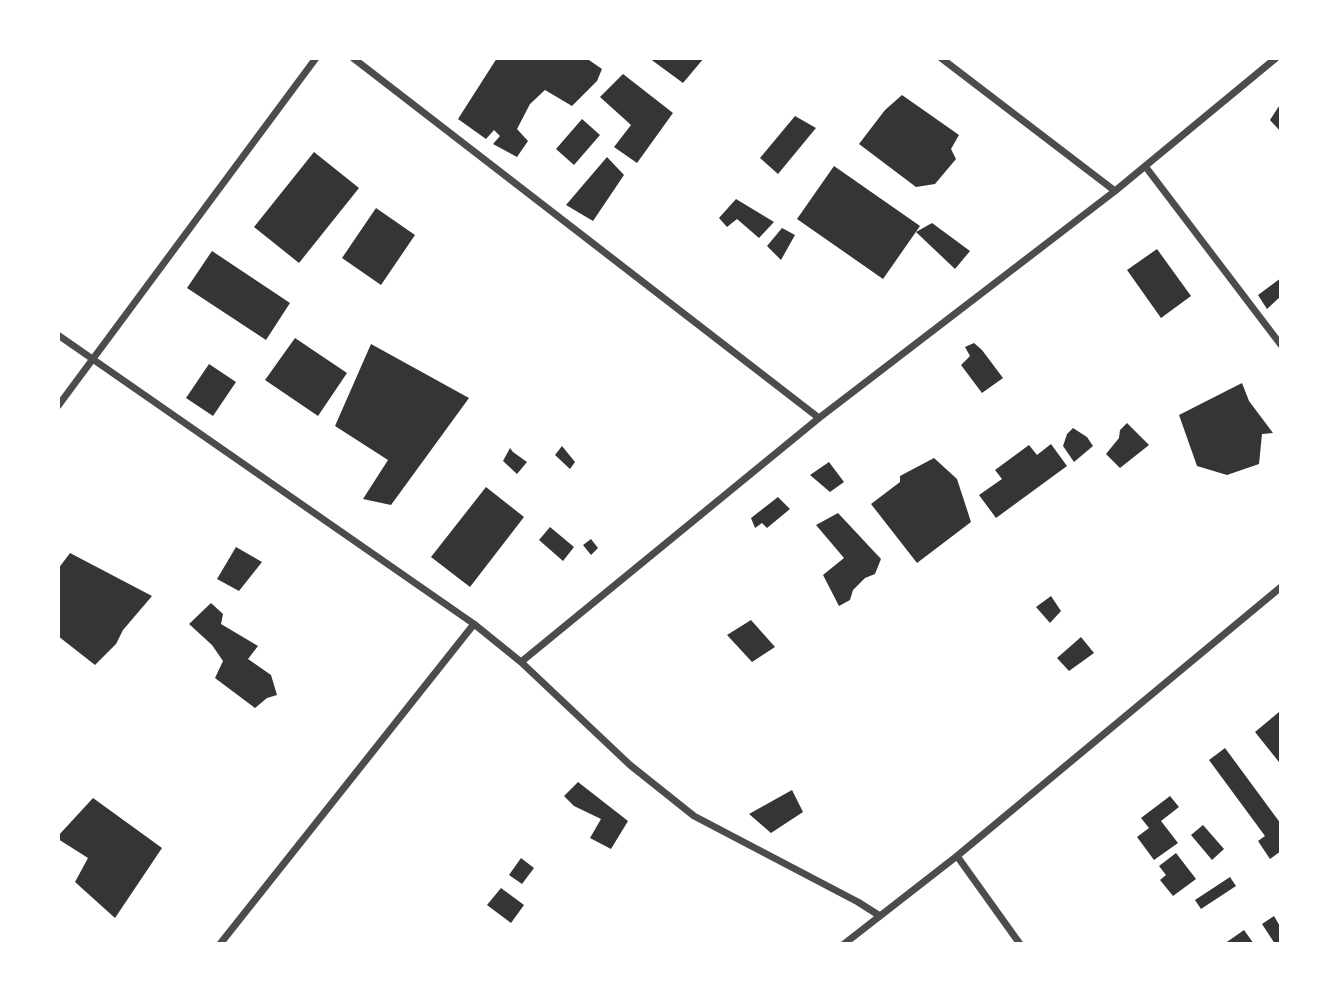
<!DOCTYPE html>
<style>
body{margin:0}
#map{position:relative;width:1339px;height:1002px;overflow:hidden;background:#fff;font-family:"Work Sans",sans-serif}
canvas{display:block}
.frame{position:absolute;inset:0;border:60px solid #fff;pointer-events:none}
</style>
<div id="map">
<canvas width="1339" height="1002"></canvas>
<div class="frame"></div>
</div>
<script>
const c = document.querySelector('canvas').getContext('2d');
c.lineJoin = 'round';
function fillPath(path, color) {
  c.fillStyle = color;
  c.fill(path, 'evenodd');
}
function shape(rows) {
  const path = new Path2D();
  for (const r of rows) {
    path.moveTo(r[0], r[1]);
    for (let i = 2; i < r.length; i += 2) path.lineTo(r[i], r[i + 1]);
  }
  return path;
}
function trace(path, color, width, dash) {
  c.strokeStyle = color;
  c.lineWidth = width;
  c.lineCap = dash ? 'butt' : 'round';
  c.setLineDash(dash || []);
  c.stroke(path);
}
const building = shape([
 [497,58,586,58,602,69,597,81,572,106,545,90,530,104,517,129,528,141,517,157,493,144,500,136,494,130,486,139,458,119],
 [649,58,704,58,683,83],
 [623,74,673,113,637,163,614,147,631,125,600,97],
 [902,95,959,135,951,149,956,159,935,184,916,187,859,144,885,110],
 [1281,103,1281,132,1270,120],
 [795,116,816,128,778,174,760,158],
 [582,119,600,135,574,165,556,149],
 [314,152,359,188,299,263,254,227],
 [607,157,624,175,593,221,566,205],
 [834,166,920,226,883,279,797,219],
 [736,199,774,222,759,238,737,219,727,227,719,218],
 [376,208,415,235,381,285,342,258],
 [932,223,970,251,955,269,916,232],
 [782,228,795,235,781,260,767,246],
 [1157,249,1191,296,1161,318,1127,270],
 [212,251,290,303,266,340,187,288],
 [1281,278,1281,296,1267,309,1258,295],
 [295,338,347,373,318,416,265,380],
 [974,343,982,350,1003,378,982,393,961,365,970,356,965,347],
 [371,344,469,398,391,505,363,499,388,460,335,426],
 [209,364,236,382,213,416,186,398],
 [1242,383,1249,401,1273,433,1262,434,1259,464,1227,475,1197,466,1179,415],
 [1127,423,1149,445,1120,468,1106,454,1119,438,1120,430],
 [1073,428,1087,437,1093,446,1074,462,1063,446,1067,434],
 [1051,444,1067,466,996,518,979,495,1002,479,995,470,1029,445,1037,455],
 [562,446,575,462,570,469,555,455],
 [510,448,513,452,527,462,517,474,503,461],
 [934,458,957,479,971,522,917,563,871,504,900,482,900,476],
 [829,462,844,482,830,492,810,475],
 [486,487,524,517,470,587,431,557],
 [778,497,790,509,767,528,762,523,755,528,751,518],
 [838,513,881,559,875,574,865,578,853,590,850,600,839,606,823,575,844,558,816,525],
 [550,527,574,547,563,561,539,540],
 [591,539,598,548,591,555,583,545],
 [236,547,262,562,239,591,217,579],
 [70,553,152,596,123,630,116,644,95,665,58,636,58,569],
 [1051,596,1061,611,1050,623,1036,607],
 [211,603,223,614,221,624,258,646,248,659,271,675,277,695,267,698,255,708,215,678,223,661,212,645,189,624],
 [751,620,775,647,752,662,727,635],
 [1081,637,1094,653,1069,671,1057,658],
 [1279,712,1281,716,1281,761,1279,762,1255,732],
 [1225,748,1281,824,1281,851,1270,859,1258,841,1265,836,1209,760],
 [578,782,628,821,611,849,590,838,601,819,574,806,564,796],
 [792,790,803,812,771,833,749,814],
 [1170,796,1179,807,1161,821,1178,843,1154,860,1137,837,1149,828,1141,818],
 [93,798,162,848,115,918,75,882,88,858,58,839,58,836],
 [1203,825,1224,849,1212,860,1191,835],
 [1176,853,1196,879,1173,896,1160,880,1166,875,1159,866],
 [521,858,534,868,522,884,509,875],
 [1230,877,1236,886,1201,909,1195,900],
 [501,888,524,905,511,923,487,905],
 [1274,916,1281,928,1281,944,1275,944,1262,924],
 [1244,930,1254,944,1224,944]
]);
const minor = shape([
 [353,58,819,418],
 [941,58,1115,191],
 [1145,166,1281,345],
 [58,335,474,624,521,662,630,765,694,816,858,902,880,916],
 [58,406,316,58],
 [521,662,819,418,1115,191,1276,58],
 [957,856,1281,587],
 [220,944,474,624],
 [844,944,957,856,1020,944]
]);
fillPath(building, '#353535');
trace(minor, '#4c4c4c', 7);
</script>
